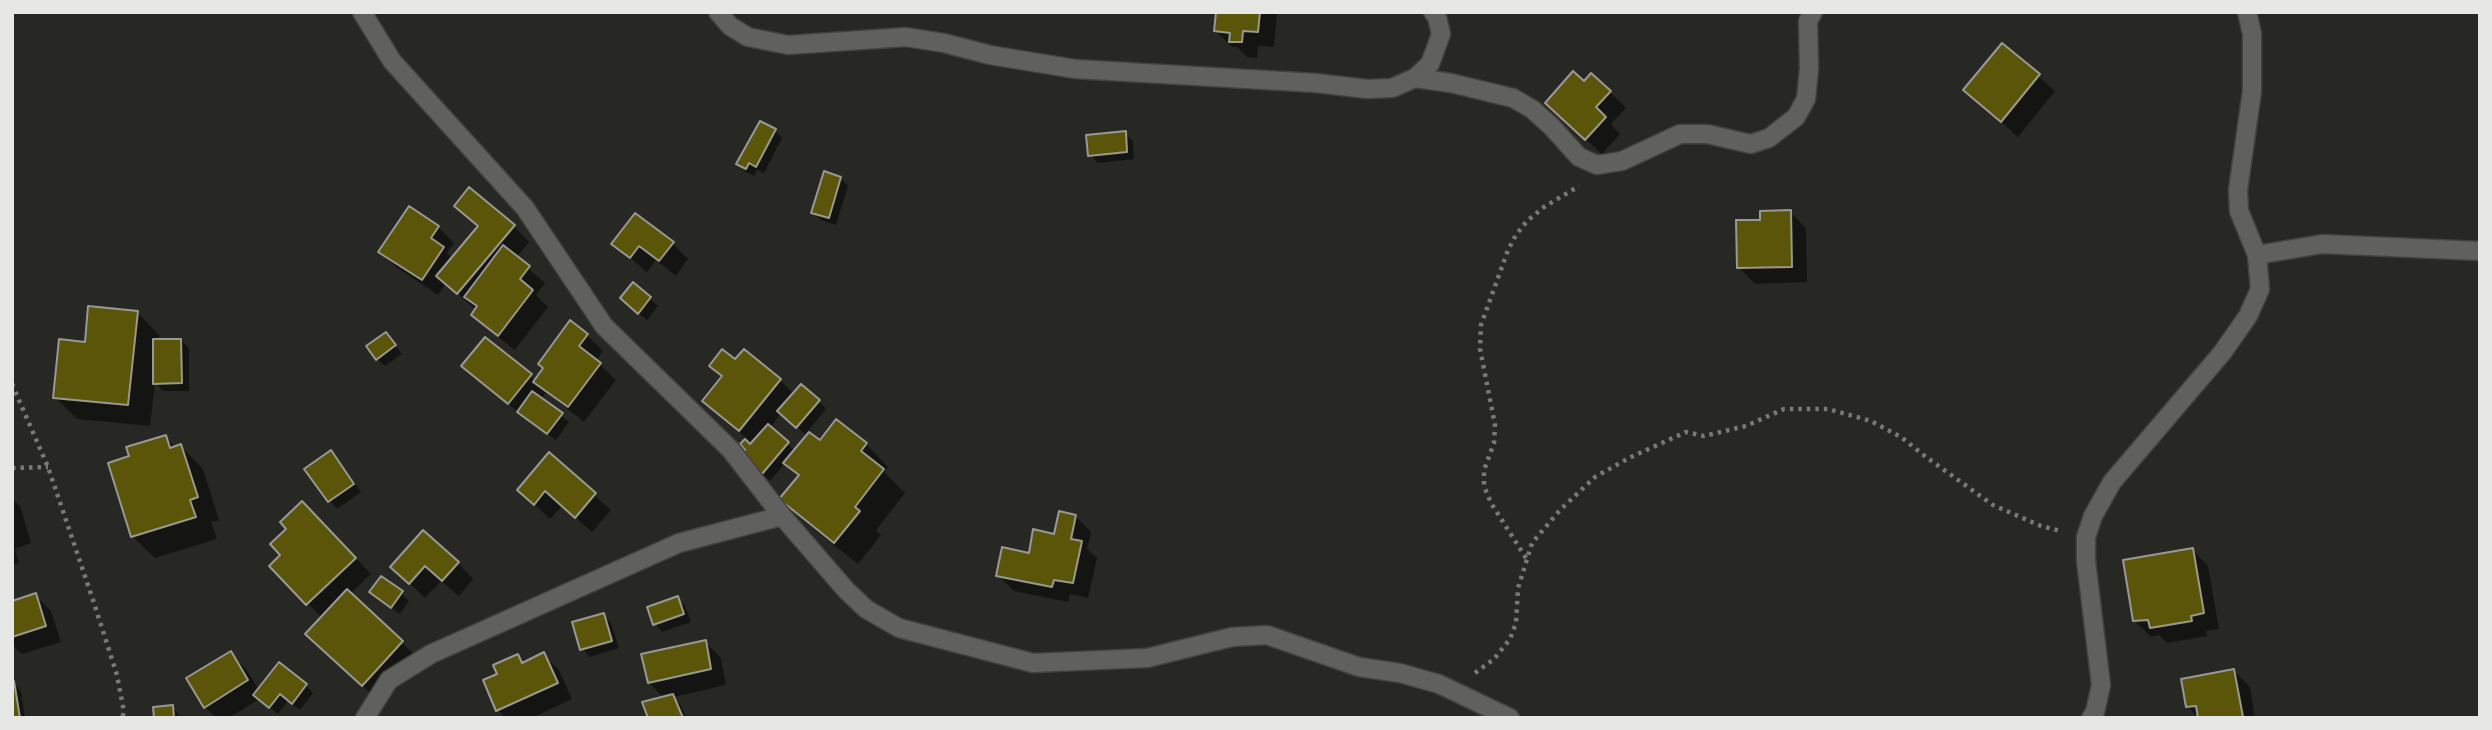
<!DOCTYPE html>
<style>
body{margin:0}
#map{position:relative;width:2492px;height:730px;overflow:hidden;background:#272723;font-family:Helvetica,sans-serif}
canvas{display:block}
.frame{position:absolute;inset:0;border:14px solid #e7e7e5;pointer-events:none}
</style>
<div id="map">
<canvas width="2492" height="730"></canvas>
<div class="frame"></div>
</div>
<script>
const c = document.querySelector('canvas').getContext('2d');
c.lineJoin = 'round';
function fillPath(path, color) {
  c.fillStyle = color;
  c.fill(path, 'evenodd');
}
function shape(rows) {
  const path = new Path2D();
  for (const r of rows) {
    path.moveTo(r[0], r[1]);
    for (let i = 2; i < r.length; i += 2) path.lineTo(r[i], r[i + 1]);
  }
  return path;
}
function trace(path, color, width, dash) {
  c.strokeStyle = color;
  c.lineWidth = width;
  c.lineCap = dash ? 'butt' : 'round';
  c.setLineDash(dash || []);
  c.stroke(path);
}
const shadow = shape([
 [1218,12,1277,12,1274,47,1258,46,1257,58,1247,57,1237,47,1232,47,1216,31],
 [2003,45,2055,91,2018,137,1965,90],
 [1584,83,1610,92,1626,108,1611,124,1620,134,1602,154,1563,119],
 [775,131,782,138,764,173,757,170,754,176,746,172,738,164],
 [1125,133,1133,141,1134,159,1098,163,1090,155],
 [840,178,848,186,836,225,821,220,813,213],
 [456,206,514,226,529,242,516,258,545,283,536,295,548,307,515,350,489,330,473,315,476,310,446,283,438,295,396,267,380,251,438,227,454,243,447,253,453,259,479,228],
 [1790,212,1806,228,1807,282,1755,284,1739,268,1762,222],
 [613,243,672,243,688,259,676,276,656,260,647,272],
 [634,284,658,306,647,320,630,306],
 [137,312,159,335,159,341,181,340,189,348,189,391,163,391,155,383,150,426,77,419,55,397],
 [386,334,402,354,385,366,377,359],
 [587,335,603,351,596,361,616,380,584,422,546,392,541,399,569,422,556,440,525,418,464,366,485,339,536,381],
 [735,362,780,380,794,394,819,401,826,409,807,432,820,443,837,421,866,444,888,467,884,472,905,493,876,530,881,535,858,564,804,521,782,499,800,476,786,462,770,481,750,464,750,447,753,444,704,401,723,377,711,366],
 [781,413,807,436,795,451,770,428],
 [165,437,176,448,181,446,203,469,219,520,211,522,217,539,155,558,132,536,131,457],
 [331,452,361,492,337,509,306,470],
 [549,455,611,510,592,532,562,506,550,519,519,490],
 [12,499,20,506,31,543,15,549,19,563,12,566],
 [1075,516,1091,532,1087,549,1097,558,1088,598,1070,594,1068,602,1014,591,998,575,1055,536],
 [318,519,371,574,350,594,418,658,378,700,323,650,322,618,271,566],
 [2193,550,2208,566,2219,629,2206,631,2207,636,2167,643,2159,635,2151,637,2135,621],
 [458,563,473,579,459,596,441,581,425,598,393,567],
 [401,593,409,601,400,614,379,599],
 [35,595,51,611,61,642,22,654,12,645,12,602],
 [677,598,685,606,691,622,662,632,655,624],
 [603,615,611,623,619,648,590,657,582,649,575,624],
 [705,642,721,658,726,685,673,697,680,704,686,718,649,718,664,698,649,683],
 [230,653,246,669,259,690,306,685,313,693,300,710,288,701,278,714,259,699,229,718,216,718,205,707],
 [543,655,559,670,572,699,532,718,505,718,498,710,485,681,499,675,518,656,525,663],
 [2234,671,2250,687,2255,718,2199,718,2188,707],
 [13,683,21,691,25,718,12,718],
 [173,707,181,718,156,718]
]);
const building = shape([
 [1216,12,1260,12,1258,32,1243,31,1242,42,1229,42,1230,33,1214,31,1216,12],
 [2002,43,2040,74,2001,122,1963,90,2002,43],
 [1573,71,1584,81,1591,73,1611,91,1596,107,1606,117,1585,140,1545,103,1573,71],
 [760,121,776,129,756,167,749,163,746,169,736,164,760,121],
 [1126,131,1127,152,1088,156,1086,135,1126,131],
 [824,171,841,177,829,218,811,213,824,171],
 [469,187,515,225,457,294,436,276,478,226,454,206,469,187],
 [409,206,439,226,431,238,444,247,422,280,378,252,409,206],
 [1791,210,1792,267,1737,268,1736,220,1760,220,1760,211,1791,210],
 [635,213,674,242,659,261,639,246,630,258,611,244,635,213],
 [503,245,530,266,520,279,533,290,498,336,471,315,477,306,464,297,503,245],
 [633,282,651,297,638,314,620,298,633,282],
 [88,306,138,311,128,405,53,398,59,339,85,342,88,306],
 [570,320,588,334,579,346,601,363,568,407,533,382,543,368,538,364,570,320],
 [386,332,396,345,376,360,366,346,386,332],
 [485,337,532,374,508,404,461,366,485,337],
 [153,339,181,339,182,383,153,384,153,339],
 [722,349,735,359,744,349,781,379,739,431,702,401,722,376,709,366,722,349],
 [801,384,820,400,796,428,777,411,801,384],
 [532,391,563,413,547,434,517,412,532,391],
 [836,419,867,443,861,451,884,469,855,507,860,511,834,543,779,499,799,475,783,463,809,432,820,440,836,419],
 [768,424,789,442,762,474,740,456,745,450,740,444,745,439,750,444,768,424],
 [166,435,170,448,181,444,198,497,190,500,196,517,131,537,108,463,129,456,126,447,166,435],
 [331,450,354,484,328,502,304,469,331,450],
 [549,452,596,493,575,518,545,491,534,505,517,490,549,452],
 [302,501,356,558,306,605,269,566,280,555,270,544,286,529,280,522,302,501],
 [1059,511,1076,515,1071,539,1082,541,1073,583,1054,580,1052,587,996,576,1002,547,1029,553,1033,529,1054,534,1059,511],
 [423,530,459,562,442,581,425,566,409,584,390,567,423,530],
 [2193,548,2204,613,2191,616,2192,621,2150,628,2148,620,2133,621,2123,560,2193,548],
 [381,576,403,591,391,608,369,592,381,576],
 [347,589,403,641,362,686,305,634,347,589],
 [36,593,46,626,12,637,12,601,36,593],
 [678,596,684,614,653,625,647,607,678,596],
 [604,613,612,641,580,650,572,622,604,613],
 [706,640,711,669,648,683,641,654,706,640],
 [231,651,248,680,204,708,186,678,231,651],
 [544,652,558,683,496,711,483,680,497,674,493,665,518,654,522,663,544,652],
 [279,662,307,684,292,704,280,694,269,708,253,695,279,662],
 [2234,669,2243,717,2198,718,2196,706,2186,707,2181,679,2234,669],
 [14,681,20,718,12,718,12,682,14,681],
 [673,694,683,718,648,718,642,702,673,694],
 [173,705,174,718,154,718,153,707,173,705]
]);
const path = shape([
 [12,384,48,467,93,600,117,675,124,712,122,718],
 [12,468,48,467],
 [1526,558,1491,503,1484,486,1484,470,1494,443,1495,425,1480,349,1481,325,1508,250,1516,235,1527,221,1544,207,1579,186],
 [1475,673,1494,659,1510,639,1516,623,1518,588,1532,543,1560,510,1595,477,1629,458,1686,432,1704,436,1746,426,1784,409,1828,409,1871,421,1901,437,1926,457,1993,505,2041,526,2061,531]
]);
const street = shape([
 [362,12,392,61,525,208,604,326,731,450,782,516,846,590,866,609,899,628,1033,663,1147,658,1232,637,1267,635,1359,667,1400,673,1439,684,1510,718],
 [718,12,730,26,748,37,788,45,906,37,944,43,990,55,1075,69,1316,83,1367,89,1392,88,1415,78,1430,64,1441,34,1437,17,1433,12],
 [1415,78,1451,83,1513,98,1532,109,1552,127,1579,157,1597,165,1622,161,1680,134,1707,134,1751,144,1769,138,1796,117,1806,99,1809,69,1808,21,1813,12],
 [2257,255,2322,244,2480,251],
 [365,718,389,680,431,654,679,543,782,516],
 [2091,718,2095,712,2101,685,2086,561,2086,537,2093,516,2112,482,2222,353,2248,316,2260,289,2257,255,2239,211,2238,190,2252,91,2252,34,2247,12]
]);
fillPath(shadow, '#0007');
fillPath(building, '#5a5508');
trace(building, '#999994', 2);
trace(street, '#42423e', 21);
trace(path, '#797976', 4.5, [3.5, 5]);
trace(street, '#60605e', 18);
</script>
